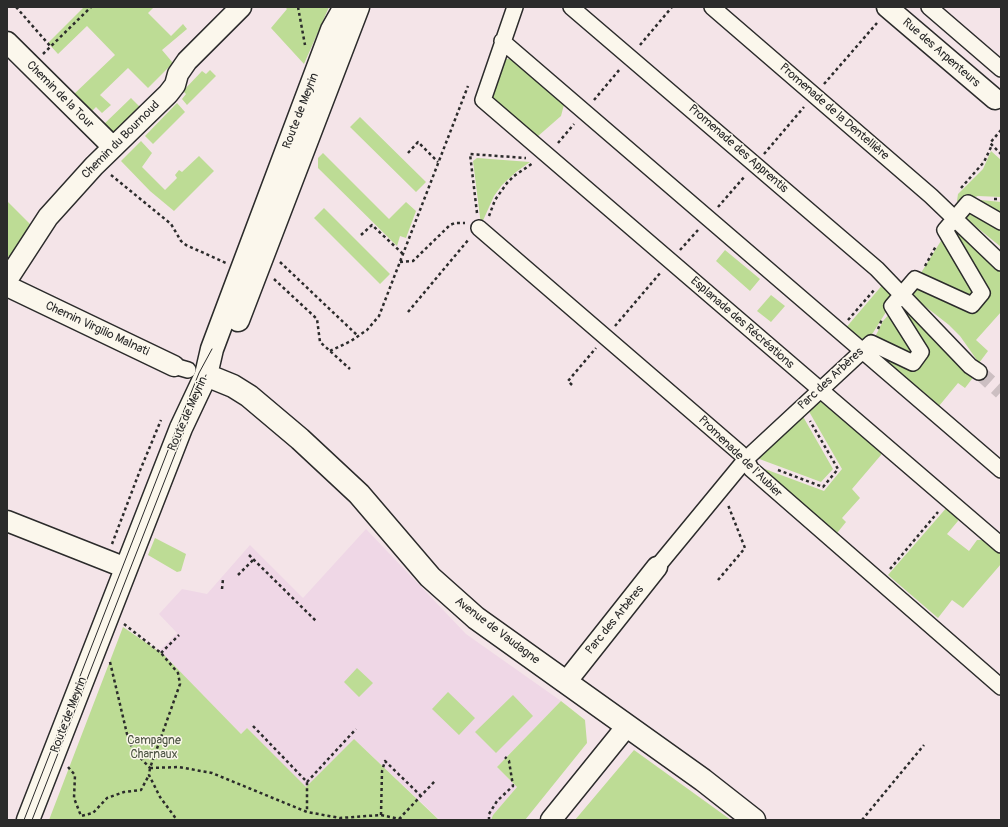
<!DOCTYPE html>
<meta charset="utf-8">
<style>
body{margin:0}
#map{position:relative;width:1008px;height:827px;overflow:hidden;background:#f4e4e8;font-family:Pangolin,sans-serif}
canvas{display:block}
.frame{position:absolute;inset:0;border:8px solid #2b2b2b;pointer-events:none}
</style>
<div id="map">
<canvas width="1008" height="827"></canvas>
<div class="frame"></div>
</div>
<script>
const c = document.querySelector('canvas').getContext('2d');
c.lineJoin = 'round';
function fillPath(path, color) {
  c.fillStyle = color;
  c.fill(path, 'evenodd');
}
function shape(rows) {
  const path = new Path2D();
  for (const r of rows) {
    path.moveTo(r[0], r[1]);
    for (let i = 2; i < r.length; i += 2) path.lineTo(r[i], r[i + 1]);
  }
  return path;
}
function trace(path, color, width, dash) {
  c.strokeStyle = color;
  c.lineWidth = width;
  c.lineCap = dash ? 'butt' : 'round';
  c.setLineDash(dash || []);
  c.stroke(path);
}
function write(font, color, halo, rows, align = 'center') {
  c.font = font + ' Pangolin,sans-serif';
  c.lineWidth = 3;
  c.setLineDash([]);
  c.textBaseline = 'middle';
  c.strokeStyle = halo;
  c.fillStyle = color;
  for (const [text, x, y, turn = 0] of rows) {
    c.save();
    c.translate(x, y);
    c.rotate((+turn || 0) * Math.PI / 180);
    c.textAlign = isNaN(turn) ? turn : align;
    if (halo) c.strokeText(text, 0, 0);
    c.fillText(text, 0, 0);
    c.restore();
  }
}
const built = shape([
 [366,529,466,634,561,701,497,767,517,787,493,815,491,820,440,820,354,739,306,788,247,728,241,734,159,651,177,633,159,614,182,589,207,594,250,545,303,598]
]);
const green = shape([
 [84,7,154,7,148,13,171,36,183,24,187,29,162,50,173,63,148,88,128,68,100,95,111,105,102,113,96,107,90,113,73,95,115,55,87,26,58,54,48,43],
 [285,7,329,7,304,64,271,28,287,9],
 [513,58,565,101,561,116,537,137,493,100,491,91,501,60],
 [210,70,216,76,187,105,182,99,186,94,183,91,202,71,206,74],
 [131,98,143,110,113,134,103,125],
 [177,103,185,112,153,144,145,136],
 [360,117,426,182,416,192,350,127],
 [141,141,152,153,142,167,165,190,177,178,175,175,179,170,182,172,199,156,214,171,174,211,150,191,121,161],
 [991,151,1001,160,1001,197,978,196,968,199,960,207,957,201,958,194,983,169],
 [323,153,389,219,406,202,416,211,406,238,400,236,397,246,318,168,318,158],
 [477,158,530,162,516,172,502,185,494,196,481,225,473,161],
 [981,200,1001,202,1001,217,973,201],
 [7,201,36,230,11,255,7,257],
 [324,208,390,274,380,284,314,218],
 [969,209,1001,227,1001,247,963,216],
 [955,225,1001,269,1001,312,976,340,988,351,979,363,960,336,949,325,908,293,916,284,972,310,987,293,950,231],
 [944,236,977,292,970,301,919,276],
 [725,250,760,279,750,291,716,261],
 [884,283,896,296,871,336,861,345,844,330],
 [771,295,785,306,771,322,757,311],
 [902,302,975,375,965,388,958,383,939,406,919,388,916,392,868,351,872,347,912,368,925,353,897,307],
 [891,312,916,352,910,358,874,339,883,321],
 [820,395,882,449,881,455,852,489,860,498,842,518,846,522,833,538,754,465,824,491,842,469,807,408],
 [801,413,833,469,821,482,754,457],
 [948,506,956,512,958,521,947,534,969,551,977,540,987,540,1001,552,1001,564,963,608,952,600,938,618,888,575],
 [155,538,186,554,181,571,177,572,148,555],
 [123,627,164,655,241,734,247,728,306,787,354,739,439,820,49,820],
 [357,668,373,683,359,697,344,682],
 [448,692,475,718,459,735,432,709],
 [513,695,533,716,496,753,475,732],
 [561,701,585,720,587,743,525,820,491,820,493,815,517,787,497,767],
 [634,750,731,820,575,820]
]);
const pedestrianTunnel = shape([
 [979,372,1001,392]
]);
const path = shape([
 [16,7,51,47],
 [298,7,305,45],
 [640,45,672,7],
 [43,54,91,7],
 [824,84,877,23],
 [594,100,620,69],
 [1001,130,990,143,1001,154],
 [558,143,574,124],
 [408,153,418,142,438,162],
 [764,154,804,107],
 [111,175,171,224,181,241,186,245,226,263],
 [961,188,984,162,992,145],
 [994,199,1001,199],
 [718,207,745,176],
 [477,213,470,154,526,158],
 [489,216,495,200,507,183,514,176,533,163],
 [361,235,372,225,403,254],
 [680,250,698,230],
 [280,262,358,336],
 [400,262,413,261,450,225,455,223,465,223],
 [925,266,936,246],
 [274,279,317,319,320,342,350,369],
 [408,312,469,239],
 [848,320,875,289],
 [615,326,661,272],
 [878,329,882,319],
 [330,351,351,341,367,330,379,316,468,86],
 [572,385,568,381,596,348],
 [778,470,823,487,838,469,810,421],
 [112,544,139,473,161,420],
 [249,555,316,621],
 [890,569,938,512],
 [238,575,253,560],
 [718,580,745,548,728,505],
 [222,589,223,579],
 [124,624,161,653,178,673,180,684,150,768,149,775,160,797,177,820],
 [161,653,179,635],
 [110,662,127,734,133,750,150,768],
 [253,726,307,782,307,812],
 [68,767,75,775,74,798,81,816,93,813,107,798,124,792,141,790,149,775],
 [150,768,179,767,212,773,307,812,340,818,381,815,404,820],
 [307,782,356,729],
 [381,815,382,771,385,761,420,795],
 [399,819,435,781],
 [489,820,489,814,497,801,513,786,509,761,505,757],
 [862,820,924,745]
]);
const pedestrian = shape([
 [515,7,483,100,1001,545],
 [571,7,877,269,970,366,979,372],
 [712,7,931,196,1001,263],
 [929,7,1001,69],
 [502,41,1001,470],
 [479,228,740,453,746,459,751,469,1001,687],
 [174,366,188,370],
 [657,567,746,459,871,343,913,363,921,352,892,306,915,279,972,305,982,293,945,230,968,203,1001,222]
]);
const minor = shape([
 [887,7,995,99],
 [7,42,113,147],
 [7,280,48,217,94,166,168,94,175,85,178,74,187,61,241,7],
 [7,286,174,366],
 [7,521,126,568],
 [566,682,657,567],
 [551,820,627,726]
]);
const tertiary = shape([
 [238,320,358,7],
 [206,375,233,386,249,396,300,439,359,494,430,577,476,618,703,780,754,820],
 [28,820,181,428,206,375,212,349,233,293,332,30,345,7]
]);
const tram = shape([
 [24,820,172,440,199,373,212,349],
 [32,820,206,375]
]);
const streetNames = [
 ["Rue des Arpenteurs",941,53,41],
 ["Chemin de la Tour",60,95,45],
 ["Route de Meyrin",301,111,-69],
 ["Promenade de la Dentellière",834,112,41],
 ["Chemin du Bournoud",121,140,-45],
 ["Promenade des Apprentis",738,149,41],
 ["Esplanade des Récréations",742,323,41],
 ["Chemin Virgilio Malnati",97,329,25],
 ["Parc des Arbères",831,379,-43],
 ["Route de Meyrin",188,414,-66],
 ["Promenade de l'Aubier",740,457,44],
 ["Parc des Arbères",615,620,-51],
 ["Avenue de Vaudagne",497,631,37],
 ["Route de Meyrin",69,715,-69]
];
const parkNames = [
 ["Campagne",154,741],
 ["Charnaux",154,755]
];
fillPath(built, '#efd7e6');
fillPath(green, '#bddc95');
trace(pedestrianTunnel, '#ccbfc2', 15, [15, 8]);
trace(pedestrian, '#2b2b2b', 18);
trace(minor, '#2b2b2b', 23);
trace(tertiary, '#2b2b2b', 25);
trace(path, '#2b2b2b', 2.5, [3, 3]);
trace(pedestrian, '#fbf7ec', 15);
trace(minor, '#fbf7ec', 20);
trace(tertiary, '#fbf7ec', 22);
trace(tram, '#2b2b2b', 1);
write('12px', '#2b2b2b', '#fbf7ec', streetNames);
write('12px', '#505746', '#fbf7ec', parkNames);
</script>
